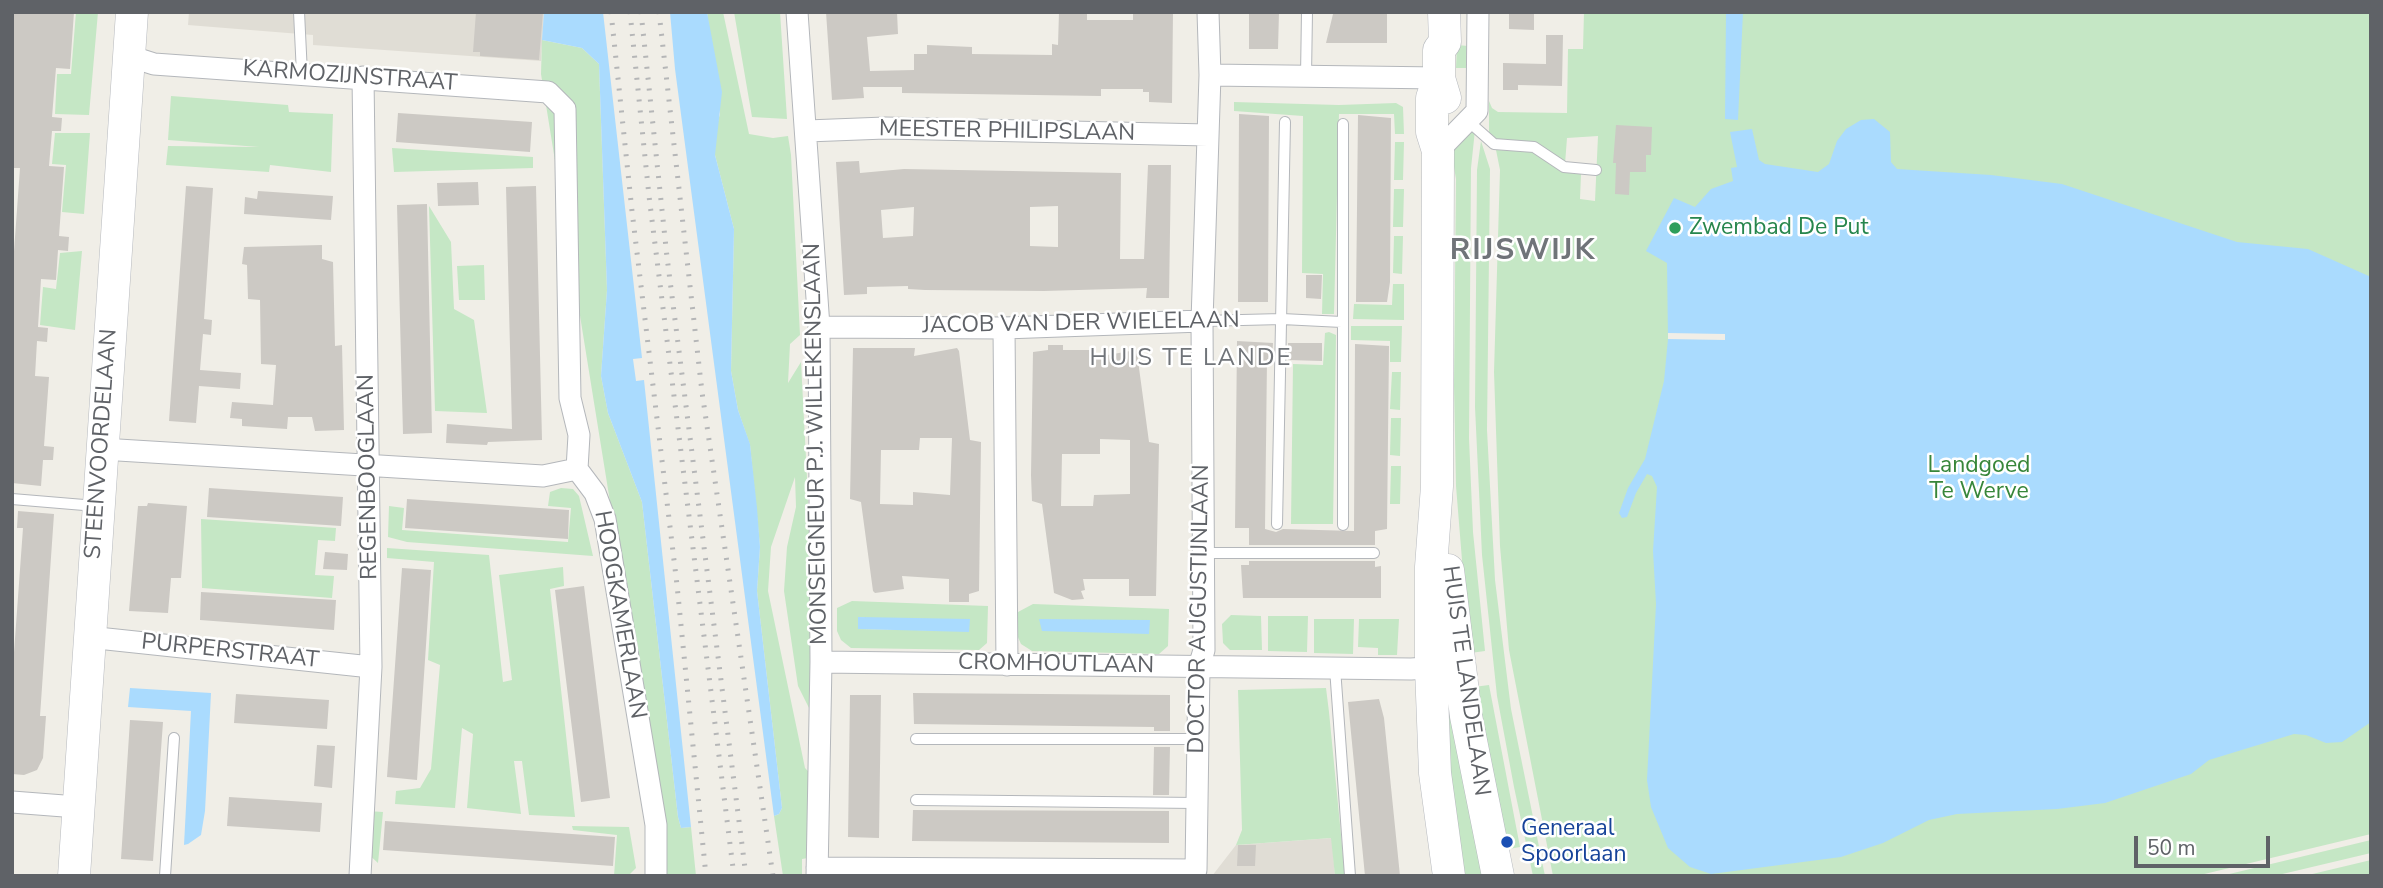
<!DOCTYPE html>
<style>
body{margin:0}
#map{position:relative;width:2383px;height:888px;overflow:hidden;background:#f0eee7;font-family:"Nunito Sans",sans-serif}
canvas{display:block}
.frame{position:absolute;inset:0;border:14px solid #5f6267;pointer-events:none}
.scale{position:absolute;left:2134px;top:836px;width:136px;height:32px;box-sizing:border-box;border:4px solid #5f6267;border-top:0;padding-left:9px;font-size:21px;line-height:24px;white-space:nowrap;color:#5f6267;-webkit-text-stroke:5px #fff;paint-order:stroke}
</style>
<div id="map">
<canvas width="2383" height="888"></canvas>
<div class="frame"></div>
<div class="scale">50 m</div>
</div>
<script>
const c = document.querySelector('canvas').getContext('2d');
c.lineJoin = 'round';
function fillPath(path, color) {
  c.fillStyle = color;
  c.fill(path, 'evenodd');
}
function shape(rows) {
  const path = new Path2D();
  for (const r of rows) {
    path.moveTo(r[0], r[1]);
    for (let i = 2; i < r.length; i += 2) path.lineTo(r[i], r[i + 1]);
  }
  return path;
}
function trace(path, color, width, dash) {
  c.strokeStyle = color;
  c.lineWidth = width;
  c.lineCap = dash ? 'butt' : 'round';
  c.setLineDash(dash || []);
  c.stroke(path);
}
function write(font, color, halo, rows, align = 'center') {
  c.font = font + ' "Nunito Sans",sans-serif';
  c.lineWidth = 5;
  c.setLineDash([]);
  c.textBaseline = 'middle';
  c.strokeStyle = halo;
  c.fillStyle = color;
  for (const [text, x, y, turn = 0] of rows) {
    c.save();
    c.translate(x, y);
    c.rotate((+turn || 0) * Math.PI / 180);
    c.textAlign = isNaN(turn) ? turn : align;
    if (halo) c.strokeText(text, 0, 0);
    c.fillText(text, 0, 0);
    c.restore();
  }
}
const education = shape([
 [189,12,544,12,541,61,313,45,313,35,188,25],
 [1332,838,1335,876,1212,876,1236,845]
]);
const green = shape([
 [76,12,98,12,89,115,55,114,57,74,71,74],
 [707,12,723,12,749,134,773,138,788,136,791,155,800,335,790,344,788,383,801,362,813,593,813,716,798,686,784,591,787,547,796,507,795,477,771,547,768,591,805,768,814,777,808,858,802,859,802,875,808,876,783,876,774,816,779,814,782,808,757,591,760,547,750,445,738,410,731,371,734,229,715,155,714,135,720,114],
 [734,12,780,12,787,119,752,117],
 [1584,12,2371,12,2371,834,2196,876,1553,876,1509,650,1500,546,1494,372,1500,170,1496,150,1529,151,1541,155,1560,171,1581,174,1580,199,1595,201,1598,136,1567,138,1565,164,1537,144,1496,140,1489,136,1489,101,1492,108,1498,112,1567,113,1568,49,1583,49],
 [542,40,582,48,599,64,607,290,601,376,608,413,642,502,678,817,681,828,691,827,696,876,665,876,662,824,541,74],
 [1457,45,1468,46,1467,68,1456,68],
 [171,96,288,105,289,112,333,114,331,172,270,165,269,172,166,165,168,146,259,147,168,140],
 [1234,102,1339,105,1396,103,1403,107,1404,134,1395,134,1394,114,1339,114,1334,314,1322,314,1323,274,1302,273,1303,116,1234,111],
 [1475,130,1471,168,1469,438,1473,532,1485,651,1463,654,1468,634,1456,486,1454,386,1456,179,1454,167,1448,165,1457,143],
 [55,133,90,133,84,214,62,212,66,165,52,164],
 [1481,141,1490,169,1487,430,1495,580,1511,709,1545,876,1533,876,1514,787,1497,696,1482,555,1475,407,1477,170],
 [1395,142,1404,142,1403,180,1394,180],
 [392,148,533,157,533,168,394,172],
 [1394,189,1404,189,1403,227,1393,227],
 [429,206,451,242,454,309,474,320,487,413,435,411],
 [1394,236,1403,236,1402,274,1393,273],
 [82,251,75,330,40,325,43,287,56,289,60,253],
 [484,265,485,300,459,300,457,266],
 [1393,284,1404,284,1404,320,1353,319,1354,304,1392,305],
 [1351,326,1402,326,1401,362,1390,362,1390,341,1351,340],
 [1329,332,1336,335,1333,524,1291,524,1293,364,1323,365,1325,333],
 [1392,372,1401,372,1400,410,1390,409],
 [1391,418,1401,418,1400,456,1390,455],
 [1391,466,1401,466,1400,504,1390,504],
 [561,488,573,489,579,496,593,556,407,542,388,537,389,506,404,508,402,530,568,542,571,508,548,506,550,492],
 [201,519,336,528,335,541,318,540,315,575,334,576,332,598,202,588],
 [387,548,489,555,503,682,512,680,499,575,563,567,564,586,550,589,575,817,529,815,522,761,514,761,521,814,467,808,473,734,462,728,455,808,395,804,396,791,420,788,431,769,440,665,428,660,434,562,387,558],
 [852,601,988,606,987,643,979,650,851,648,841,640,837,631,837,608],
 [858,617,969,631,859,629],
 [1033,604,1169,609,1168,646,1159,654,1032,651,1021,644,1017,635,1018,612],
 [1231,615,1261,616,1262,650,1230,650,1223,643,1222,624],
 [1268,616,1308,616,1307,652,1268,651],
 [1314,619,1354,619,1353,654,1314,653],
 [1359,619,1399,619,1397,655,1378,655,1378,648,1358,647],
 [1489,685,1520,847,1509,849,1508,841,1504,841,1474,687],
 [1326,688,1329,712,1345,876,1335,876,1331,838,1236,845,1242,830,1238,690],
 [1456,690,1490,876,1462,876,1440,691],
 [368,811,383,812,378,863,367,853],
 [572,826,629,827,636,868,628,876,614,876,617,835,573,830],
 [2371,840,2371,853,2274,876,2221,876],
 [2371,860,2371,876,2304,876]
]);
const water = shape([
 [544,12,603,12,642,358,633,359,636,381,644,380,691,827,681,828,678,817,642,502,608,413,601,376,607,290,599,64,582,48,542,40],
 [670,12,707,12,722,92,715,155,734,229,731,371,738,410,750,444,757,508,760,547,757,591,782,808,779,814,774,816,675,69],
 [1726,12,1743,12,1738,120,1725,119],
 [1874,119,1890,132,1891,162,1897,169,1991,175,2062,184,2237,242,2308,249,2371,277,2371,722,2342,742,2326,743,2306,735,2294,734,2209,760,2191,774,2105,803,2057,809,1957,814,1929,820,1883,843,1841,857,1711,874,1690,867,1668,848,1651,807,1647,780,1656,604,1653,551,1657,487,1652,476,1647,474,1636,493,1627,517,1622,518,1619,513,1628,488,1645,459,1664,381,1668,339,1667,263,1646,251,1674,198,1695,207,1711,189,1733,181,1731,168,1737,167,1730,132,1752,129,1759,160,1765,164,1818,172,1829,164,1837,141,1846,129,1861,120],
 [858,617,970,619,969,632,858,629],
 [1039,619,1150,620,1149,634,1042,631],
 [130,688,211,693,205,811,201,835,188,844,184,845,191,711,128,707]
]);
const pier = shape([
 [1668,333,1725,334,1725,340,1668,339]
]);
const building = shape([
 [12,12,74,12,70,69,56,68,52,117,62,118,61,131,52,131,49,166,64,167,59,236,69,237,68,251,58,250,56,280,41,279,38,327,48,328,47,342,37,341,35,376,49,377,44,446,54,447,53,460,43,460,41,486,12,483,12,279,20,168,12,168],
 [476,12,543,12,539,60,480,56,480,52,473,52],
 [826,12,897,12,898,34,867,37,870,71,914,70,914,54,927,54,927,45,972,47,972,54,1052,55,1052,44,1058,45,1059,12,1087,12,1087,20,1133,20,1133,14,1173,12,1172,103,1149,102,1149,92,1143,92,1143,89,1101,89,1101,96,902,93,902,87,863,87,864,98,832,100],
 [1249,12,1279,12,1278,49,1249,49],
 [1509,12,1534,12,1534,30,1509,29],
 [1333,14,1387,14,1387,43,1326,43],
 [1546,35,1563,35,1562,86,1518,85,1518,90,1503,90,1503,63,1546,64],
 [398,113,532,122,530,152,396,142],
 [1239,114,1269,116,1268,302,1238,302],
 [1358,115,1391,118,1390,282,1387,302,1356,302],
 [1616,125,1652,127,1651,155,1646,155,1646,172,1630,172,1629,195,1615,194,1616,163,1613,163],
 [859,161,860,173,904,169,1121,173,1120,259,1144,259,1148,165,1171,165,1169,298,1146,298,1147,288,1044,291,925,290,908,289,908,286,867,287,867,294,844,295,836,162],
 [1058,206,1058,247,1030,246,1030,207],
 [914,207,913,236,883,238,881,210],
 [478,182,479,205,438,206,437,183],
 [186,186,213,188,204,319,212,320,211,335,203,334,200,370,241,373,240,389,199,386,196,423,169,421],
 [536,186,542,440,488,442,487,445,446,443,447,424,512,429,506,187],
 [258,191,333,196,331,220,244,214,245,197,257,199],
 [427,204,432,433,403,434,397,205],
 [322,245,322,259,333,262,335,346,342,345,344,430,315,431,312,417,288,417,287,429,242,426,242,419,230,418,232,402,273,405,276,365,261,364,260,300,248,299,247,265,242,264,244,247],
 [1306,275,1322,275,1321,299,1306,298],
 [1237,341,1273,343,1272,360,1267,359,1265,529,1276,532,1283,529,1354,531,1355,344,1389,346,1387,529,1375,531,1375,545,1249,545,1249,528,1235,528],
 [1288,343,1322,343,1322,361,1288,360],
 [1048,345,1063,345,1063,350,1096,350,1096,357,1136,350,1137,353,1149,442,1159,444,1156,596,1129,596,1129,579,1083,579,1085,590,1081,591,1084,599,1072,600,1054,593,1042,504,1032,501,1031,475,1033,352,1048,350],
 [1100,439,1130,440,1130,494,1094,495,1093,506,1061,506,1062,454,1100,454],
 [853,348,915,348,914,356,957,348,959,351,970,440,981,442,979,591,969,594,969,602,949,602,949,579,902,576,904,589,875,593,873,591,861,502,850,499],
 [920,438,952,438,950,495,913,492,913,505,880,504,881,450,919,450],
 [209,488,343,497,341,526,207,517],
 [407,499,569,510,568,539,405,528],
 [148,503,187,506,181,578,171,578,168,613,129,611,138,506,147,506],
 [18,511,54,514,40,716,46,716,43,758,37,770,24,775,12,774,12,680,23,528,17,528],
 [325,552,348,554,347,570,323,569],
 [1249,561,1375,561,1375,567,1381,566,1381,598,1243,598,1241,565,1249,565],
 [402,568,431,570,417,780,387,777],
 [584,586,610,798,581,802,555,590],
 [201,592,336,600,334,630,200,620],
 [913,693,1170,695,1170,731,1154,731,1154,727,914,724],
 [236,694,329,700,327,729,234,723],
 [850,695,881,695,879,838,848,837],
 [1379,699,1384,718,1400,876,1365,876,1348,702],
 [130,720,163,722,153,861,121,859],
 [317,745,335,746,332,788,314,786],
 [1154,747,1170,747,1169,795,1153,795],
 [229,797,322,803,320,832,227,826],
 [913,810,1169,811,1169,843,912,841],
 [385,821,615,837,613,866,383,850],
 [1238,845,1256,845,1255,866,1237,866]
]);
const lane = shape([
 [299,12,302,74],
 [1306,76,1307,12],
 [1468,121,1494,144,1534,147,1564,167,1596,170],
 [1343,124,1343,525],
 [1202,321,1282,319,1342,322],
 [12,499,96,506],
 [1277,524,1285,122],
 [1203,553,1374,553],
 [1335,668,1350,876],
 [916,739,1196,739],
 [916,800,1197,803],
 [165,876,174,738]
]);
const street = shape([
 [797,12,819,327,821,662,817,876],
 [129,56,154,64,548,92,565,109,570,398,579,435,577,469,595,493,605,519,656,825,656,876],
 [1210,75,1439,78],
 [807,131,885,128,1208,135],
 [1438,151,1477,111,1478,12],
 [819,327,1004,328,1202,321],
 [1004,328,1007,665],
 [102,449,543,476,577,469],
 [88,637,371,667],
 [821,662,1411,669,1442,667],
 [12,802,77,807],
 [817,868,1196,870,1199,667,1204,650,1202,321,1210,75,1208,12],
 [360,876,371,667,363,77]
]);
const secondary = shape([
 [1444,12,1445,42,1439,50,1439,78,1445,98],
 [1439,78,1432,98,1432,132,1438,151,1437,486,1431,567,1431,668,1435,773,1449,876],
 [1448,570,1466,716,1498,876],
 [74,876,132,12]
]);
const rail = shape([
 [611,12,632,211,677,585,706,876],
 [630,12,649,196,734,876],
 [641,12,667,257,746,876],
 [659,12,702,392,773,876]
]);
const markers = [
 [1675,228,7,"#2e9e5b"],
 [1507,842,7,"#1a4fb4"]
];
const streetNames = [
 ["KARMOZIJNSTRAAT",350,77,4],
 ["MEESTER PHILIPSLAAN",1007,132,1],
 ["JACOB VAN DER WIELELAAN",1081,324,-1],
 ["STEENVOORDELAAN",102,444,-86],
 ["MONSEIGNEUR P.J. WILLEKENSLAAN",817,444,-91],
 ["REGENBOOGLAAN",369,477,-91],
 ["DOCTOR AUGUSTIJNLAAN",1200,609,-89],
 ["HOOGKAMERLAAN",619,615,80],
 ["PURPERSTRAAT",230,652,6],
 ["CROMHOUTLAAN",1056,665,1],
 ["HUIS TE LANDELAAN",1465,681,82]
];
const leisureNames = [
 ["Zwembad De Put",1689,228]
];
const parkNames = [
 ["Landgoed",1979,466],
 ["Te Werve",1979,492]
];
const transitNames = [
 ["Generaal",1521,829],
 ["Spoorlaan",1521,855]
];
const neighbourhoodNames = [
 ["HUIS TE LANDE",1191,359]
];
const districtNames = [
 ["RIJSWIJK",1523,252]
];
fillPath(education, '#e0ddd5');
fillPath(green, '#c5e7c5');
fillPath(water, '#aadbfe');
fillPath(pier, '#f0eee7');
fillPath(building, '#ccc9c4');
trace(lane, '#b4b7bb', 12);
trace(street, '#b4b7bb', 23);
trace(secondary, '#b6b9be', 33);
trace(lane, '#fff', 10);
trace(street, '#fff', 21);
trace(secondary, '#fff', 32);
trace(rail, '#b5b6b7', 5, [2, 9]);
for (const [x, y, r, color] of markers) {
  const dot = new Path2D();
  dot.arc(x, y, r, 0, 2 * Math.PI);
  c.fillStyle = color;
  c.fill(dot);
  trace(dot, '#fff', 2.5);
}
write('23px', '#5f6267', '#fff', streetNames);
write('23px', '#27864d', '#fff', leisureNames, 'left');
write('23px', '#37863a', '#fff', parkNames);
write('23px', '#164399', '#fff', transitNames, 'left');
c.letterSpacing = '2px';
write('24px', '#707479', '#fff', neighbourhoodNames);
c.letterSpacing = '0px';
c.letterSpacing = '2px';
write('bold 30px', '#707479', '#fff', districtNames);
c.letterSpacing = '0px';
</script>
